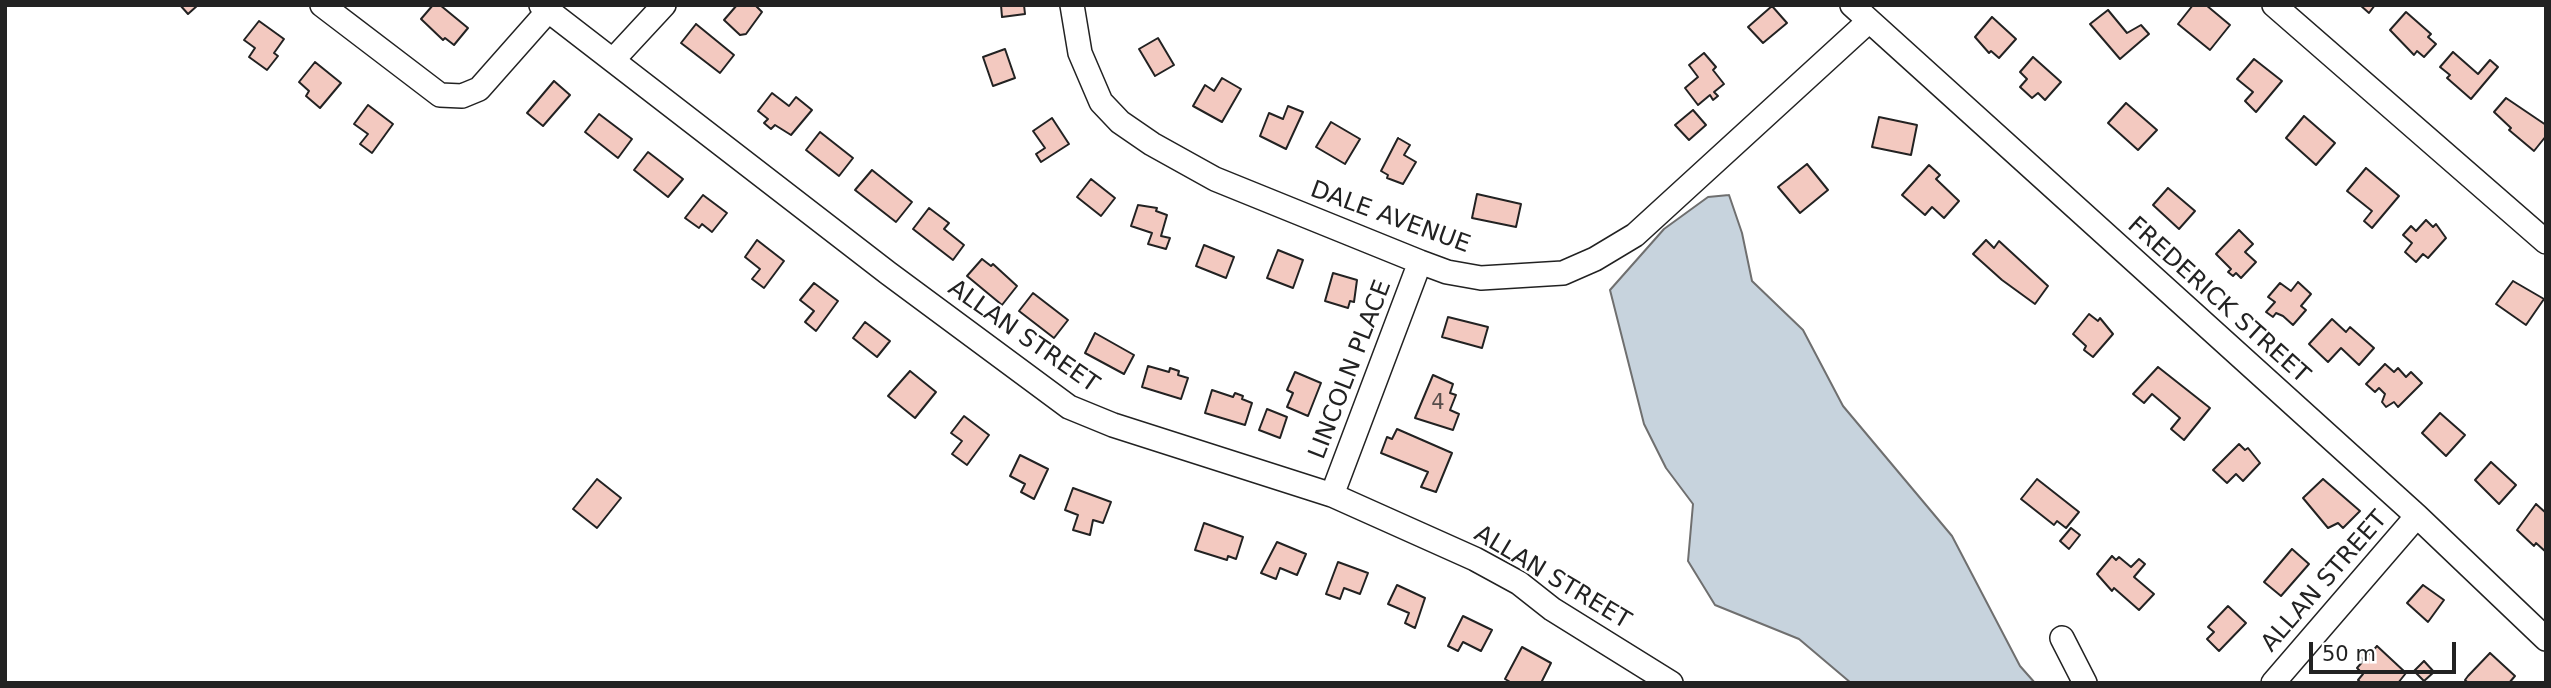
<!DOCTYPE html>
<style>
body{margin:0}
#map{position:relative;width:2551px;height:688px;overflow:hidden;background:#fff;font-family:"DejaVu Sans",sans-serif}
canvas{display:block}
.frame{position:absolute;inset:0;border:7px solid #222;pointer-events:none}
.scale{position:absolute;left:2309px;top:642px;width:147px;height:32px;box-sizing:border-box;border:4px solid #222;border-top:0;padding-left:9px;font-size:21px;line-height:24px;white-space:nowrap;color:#222;-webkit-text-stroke:5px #fff;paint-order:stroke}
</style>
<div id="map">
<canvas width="2551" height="688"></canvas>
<div class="frame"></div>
<div class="scale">50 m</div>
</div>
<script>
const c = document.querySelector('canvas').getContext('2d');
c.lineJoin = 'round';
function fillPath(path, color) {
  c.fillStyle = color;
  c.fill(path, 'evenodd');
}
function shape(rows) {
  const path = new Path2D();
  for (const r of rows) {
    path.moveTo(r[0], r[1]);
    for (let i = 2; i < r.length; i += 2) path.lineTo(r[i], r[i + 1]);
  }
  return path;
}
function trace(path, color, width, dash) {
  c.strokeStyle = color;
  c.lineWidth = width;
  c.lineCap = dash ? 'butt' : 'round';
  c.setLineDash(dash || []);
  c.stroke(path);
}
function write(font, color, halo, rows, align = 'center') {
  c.font = font + ' "DejaVu Sans",sans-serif';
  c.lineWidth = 5;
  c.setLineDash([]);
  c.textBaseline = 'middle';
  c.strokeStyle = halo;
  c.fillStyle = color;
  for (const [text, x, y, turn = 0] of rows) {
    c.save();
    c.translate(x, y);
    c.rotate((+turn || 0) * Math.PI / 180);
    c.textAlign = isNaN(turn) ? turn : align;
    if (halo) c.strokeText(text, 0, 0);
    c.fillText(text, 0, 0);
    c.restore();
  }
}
const water = shape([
 [1729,195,1742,233,1752,281,1803,330,1843,406,1952,536,2020,666,2035,683,1851,683,1799,639,1715,605,1688,561,1693,504,1666,468,1644,424,1610,290,1664,229,1708,197,1729,195]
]);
const building = shape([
 [180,5,198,5,188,14,180,5],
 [433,5,440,5,468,28,454,45,445,38,443,40,421,19,433,5],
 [737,5,755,5,762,12,746,34,740,35,724,20,737,5],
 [1001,5,1024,5,1025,14,1002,17,1001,5],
 [2193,5,2206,5,2230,25,2210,50,2178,24,2193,5],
 [2360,5,2375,5,2369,13,2360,5],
 [1772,6,1787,23,1763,43,1748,27,1772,6],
 [2108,10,2127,33,2141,25,2149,34,2120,59,2090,24,2108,10],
 [2406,12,2431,34,2428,37,2436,44,2424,57,2417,51,2414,55,2390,30,2406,12],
 [1992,17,2016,39,1999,58,1991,51,1989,53,1975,37,1992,17],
 [259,21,284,39,274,53,278,56,267,70,249,57,255,48,244,40,259,21],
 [696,24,734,55,720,73,681,43,696,24],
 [1158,38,1174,65,1155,76,1139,49,1158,38],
 [1005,49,1015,78,993,86,983,57,1005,49],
 [2453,52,2478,74,2490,60,2498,67,2471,99,2447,78,2450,75,2440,67,2453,52],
 [1704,53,1716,67,1713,70,1724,84,1714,92,1718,96,1713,100,1710,95,1698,105,1685,88,1698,77,1689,65,1704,53],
 [2033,57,2061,82,2045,100,2038,93,2032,98,2020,87,2027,79,2020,72,2033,57],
 [2254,59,2282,81,2256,112,2245,101,2253,92,2237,79,2254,59],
 [315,62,341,83,320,108,306,96,309,91,299,82,315,62],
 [1222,78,1241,89,1222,122,1193,106,1205,85,1214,91,1222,78],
 [554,81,570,95,543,126,527,113,554,81],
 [772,93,789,106,796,97,812,110,791,135,775,125,771,129,764,123,768,119,758,111,772,93],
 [2506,98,2546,125,2546,136,2534,151,2509,130,2511,128,2494,112,2506,98],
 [2126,103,2157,130,2138,150,2108,123,2126,103],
 [368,105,393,124,372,153,360,144,368,134,354,124,368,105],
 [1288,106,1303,112,1286,149,1260,136,1269,113,1283,119,1288,106],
 [1693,110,1706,125,1689,140,1675,125,1693,110],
 [599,114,632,139,618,158,585,132,599,114],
 [2304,116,2335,143,2316,165,2286,138,2304,116],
 [1879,117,1917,125,1911,155,1872,147,1879,117],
 [1052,118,1069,144,1041,162,1036,154,1045,148,1033,131,1052,118],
 [1331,122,1360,139,1345,164,1316,147,1331,122],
 [820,132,853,158,839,176,806,150,820,132],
 [1398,138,1410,145,1404,155,1416,162,1403,184,1387,178,1388,175,1381,171,1398,138],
 [648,152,683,179,668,197,634,170,648,152],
 [1807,164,1828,190,1800,213,1778,187,1807,164],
 [1929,165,1940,175,1936,179,1959,201,1944,218,1932,207,1925,215,1902,195,1929,165],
 [2366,168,2399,196,2372,228,2364,221,2372,211,2347,191,2366,168],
 [872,170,912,202,896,222,855,190,872,170],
 [1091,179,1115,198,1101,216,1077,197,1091,179],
 [2168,188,2195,211,2179,229,2153,205,2168,188],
 [1477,194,1521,204,1516,227,1472,218,1477,194],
 [703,195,727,213,712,232,702,224,699,228,685,218,703,195],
 [1138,205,1157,208,1156,211,1167,215,1161,236,1170,238,1166,249,1148,244,1152,233,1131,226,1138,205],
 [929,208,949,223,944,229,964,245,953,260,913,229,929,208],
 [2426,220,2433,227,2436,224,2446,238,2428,258,2423,254,2416,262,2405,252,2412,243,2403,235,2411,226,2416,231,2426,220],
 [2239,230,2253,244,2245,252,2256,262,2241,278,2236,273,2233,276,2228,272,2231,269,2216,254,2239,230],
 [757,240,784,261,764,288,752,279,760,269,745,257,757,240],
 [1986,240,1994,248,1999,241,2048,286,2035,304,2002,280,1973,254,1986,240],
 [1204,245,1234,257,1226,278,1196,266,1204,245],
 [1278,250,1303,260,1293,288,1267,278,1278,250],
 [982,259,991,266,993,264,1017,286,1002,305,967,276,982,259],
 [1333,273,1357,280,1354,302,1350,301,1348,308,1325,301,1333,273],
 [2513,281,2544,299,2526,325,2496,304,2513,281],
 [2298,282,2311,294,2301,306,2306,310,2293,325,2283,316,2276,313,2273,317,2266,312,2275,302,2268,297,2280,283,2291,291,2298,282],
 [814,283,838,301,816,331,805,322,814,311,800,300,814,283],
 [1033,293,1068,320,1054,338,1019,311,1033,293],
 [2089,314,2098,321,2100,318,2113,334,2093,357,2084,350,2086,346,2073,334,2089,314],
 [1448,317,1488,327,1482,348,1442,337,1448,317],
 [2332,319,2346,332,2350,327,2374,348,2359,365,2341,348,2328,362,2309,344,2332,319],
 [865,322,890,341,877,357,853,338,865,322],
 [1095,333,1134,355,1124,374,1085,353,1095,333],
 [2385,364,2394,372,2398,368,2406,377,2411,372,2422,383,2398,407,2394,402,2386,407,2382,402,2385,394,2379,388,2375,392,2366,384,2385,364],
 [1148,366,1169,372,1170,368,1179,371,1178,375,1188,378,1181,399,1142,387,1148,366],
 [2158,367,2210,408,2184,440,2171,429,2180,418,2152,394,2144,403,2133,394,2158,367],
 [910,371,936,392,915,418,888,396,910,371],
 [1295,372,1321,383,1308,416,1287,407,1293,393,1287,390,1295,372],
 [1433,375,1453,384,1450,393,1456,395,1450,410,1459,414,1453,430,1415,418,1433,375],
 [1212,390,1233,397,1235,393,1243,396,1242,399,1252,403,1245,425,1205,413,1212,390],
 [1267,409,1287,417,1280,438,1259,430,1267,409],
 [2440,413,2465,435,2446,456,2422,433,2440,413],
 [964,416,989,435,967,465,952,454,962,441,951,433,964,416],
 [1397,429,1452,453,1436,492,1421,487,1428,472,1381,453,1387,437,1392,439,1397,429],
 [2239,444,2245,450,2248,448,2260,463,2243,481,2236,474,2227,483,2213,470,2239,444],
 [1020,455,1048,469,1034,499,1021,492,1025,484,1010,476,1020,455],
 [2491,462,2516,485,2499,504,2475,480,2491,462],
 [597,479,621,498,597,528,573,509,597,479],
 [2037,479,2079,512,2066,528,2057,521,2054,525,2021,499,2037,479],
 [2323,479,2360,511,2343,528,2338,523,2328,528,2303,498,2323,479],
 [1073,488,1111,502,1103,523,1093,520,1090,535,1073,530,1078,515,1065,510,1073,488],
 [2536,504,2546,513,2546,552,2536,543,2534,546,2517,530,2536,504],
 [1204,523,1243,537,1236,559,1228,556,1227,560,1195,550,1204,523],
 [2071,528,2080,535,2069,549,2060,541,2071,528],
 [1277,542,1306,554,1297,575,1280,568,1276,579,1261,573,1277,542],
 [2292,549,2309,564,2281,596,2264,582,2292,549],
 [2112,556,2116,560,2119,557,2131,567,2139,559,2145,564,2134,577,2154,594,2139,610,2114,588,2112,591,2097,574,2112,556],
 [1338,562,1368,573,1360,594,1344,588,1340,599,1326,594,1338,562],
 [1397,585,1425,598,1415,628,1405,623,1409,613,1388,604,1397,585],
 [2423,585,2444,600,2428,622,2407,603,2423,585],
 [2228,606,2246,623,2219,651,2207,639,2214,632,2208,627,2228,606],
 [1463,616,1492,630,1481,651,1463,642,1458,651,1448,646,1463,616],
 [2377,646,2406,673,2398,683,2361,683,2358,680,2363,674,2357,668,2364,660,2359,656,2363,651,2370,654,2377,646],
 [1522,647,1551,663,1541,683,1512,683,1505,679,1522,647],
 [2490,653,2515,676,2509,683,2468,683,2465,680,2468,676,2490,653],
 [2424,661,2434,672,2424,681,2414,671,2424,661]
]);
const minor = shape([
 [322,5,440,95,462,96,479,89,548,11],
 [541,5,888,273,1069,407,1113,425,1332,495,1475,559,1519,583,1552,609,1671,683],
 [1072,5,1080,53,1101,102,1120,122,1152,144,1215,179,1420,262,1447,272,1481,278,1563,273,1595,259,1635,235,1869,21],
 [1852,5,2417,516,2546,639],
 [2274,5,2546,242],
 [613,60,664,5],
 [1332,495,1420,262],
 [2062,638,2085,683],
 [2273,683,2417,516]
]);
const numberNames = [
 ["4",1438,404]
];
const streetNames = [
 ["DALE AVENUE",1390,218,20],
 ["FREDERICK STREET",2218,301,42],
 ["ALLAN STREET",1023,337,35],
 ["LINCOLN PLACE",1351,370,-69],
 ["ALLAN STREET",1552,578,31],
 ["ALLAN STREET",2325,582,-49]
];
fillPath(water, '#c7d3dd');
trace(water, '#6f6f6f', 2);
fillPath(building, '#f3c9c0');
trace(building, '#222', 2);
trace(minor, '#222', 26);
trace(minor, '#fff', 23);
write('21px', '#564c4a', null, numberNames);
write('24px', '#222', '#fff', streetNames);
</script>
